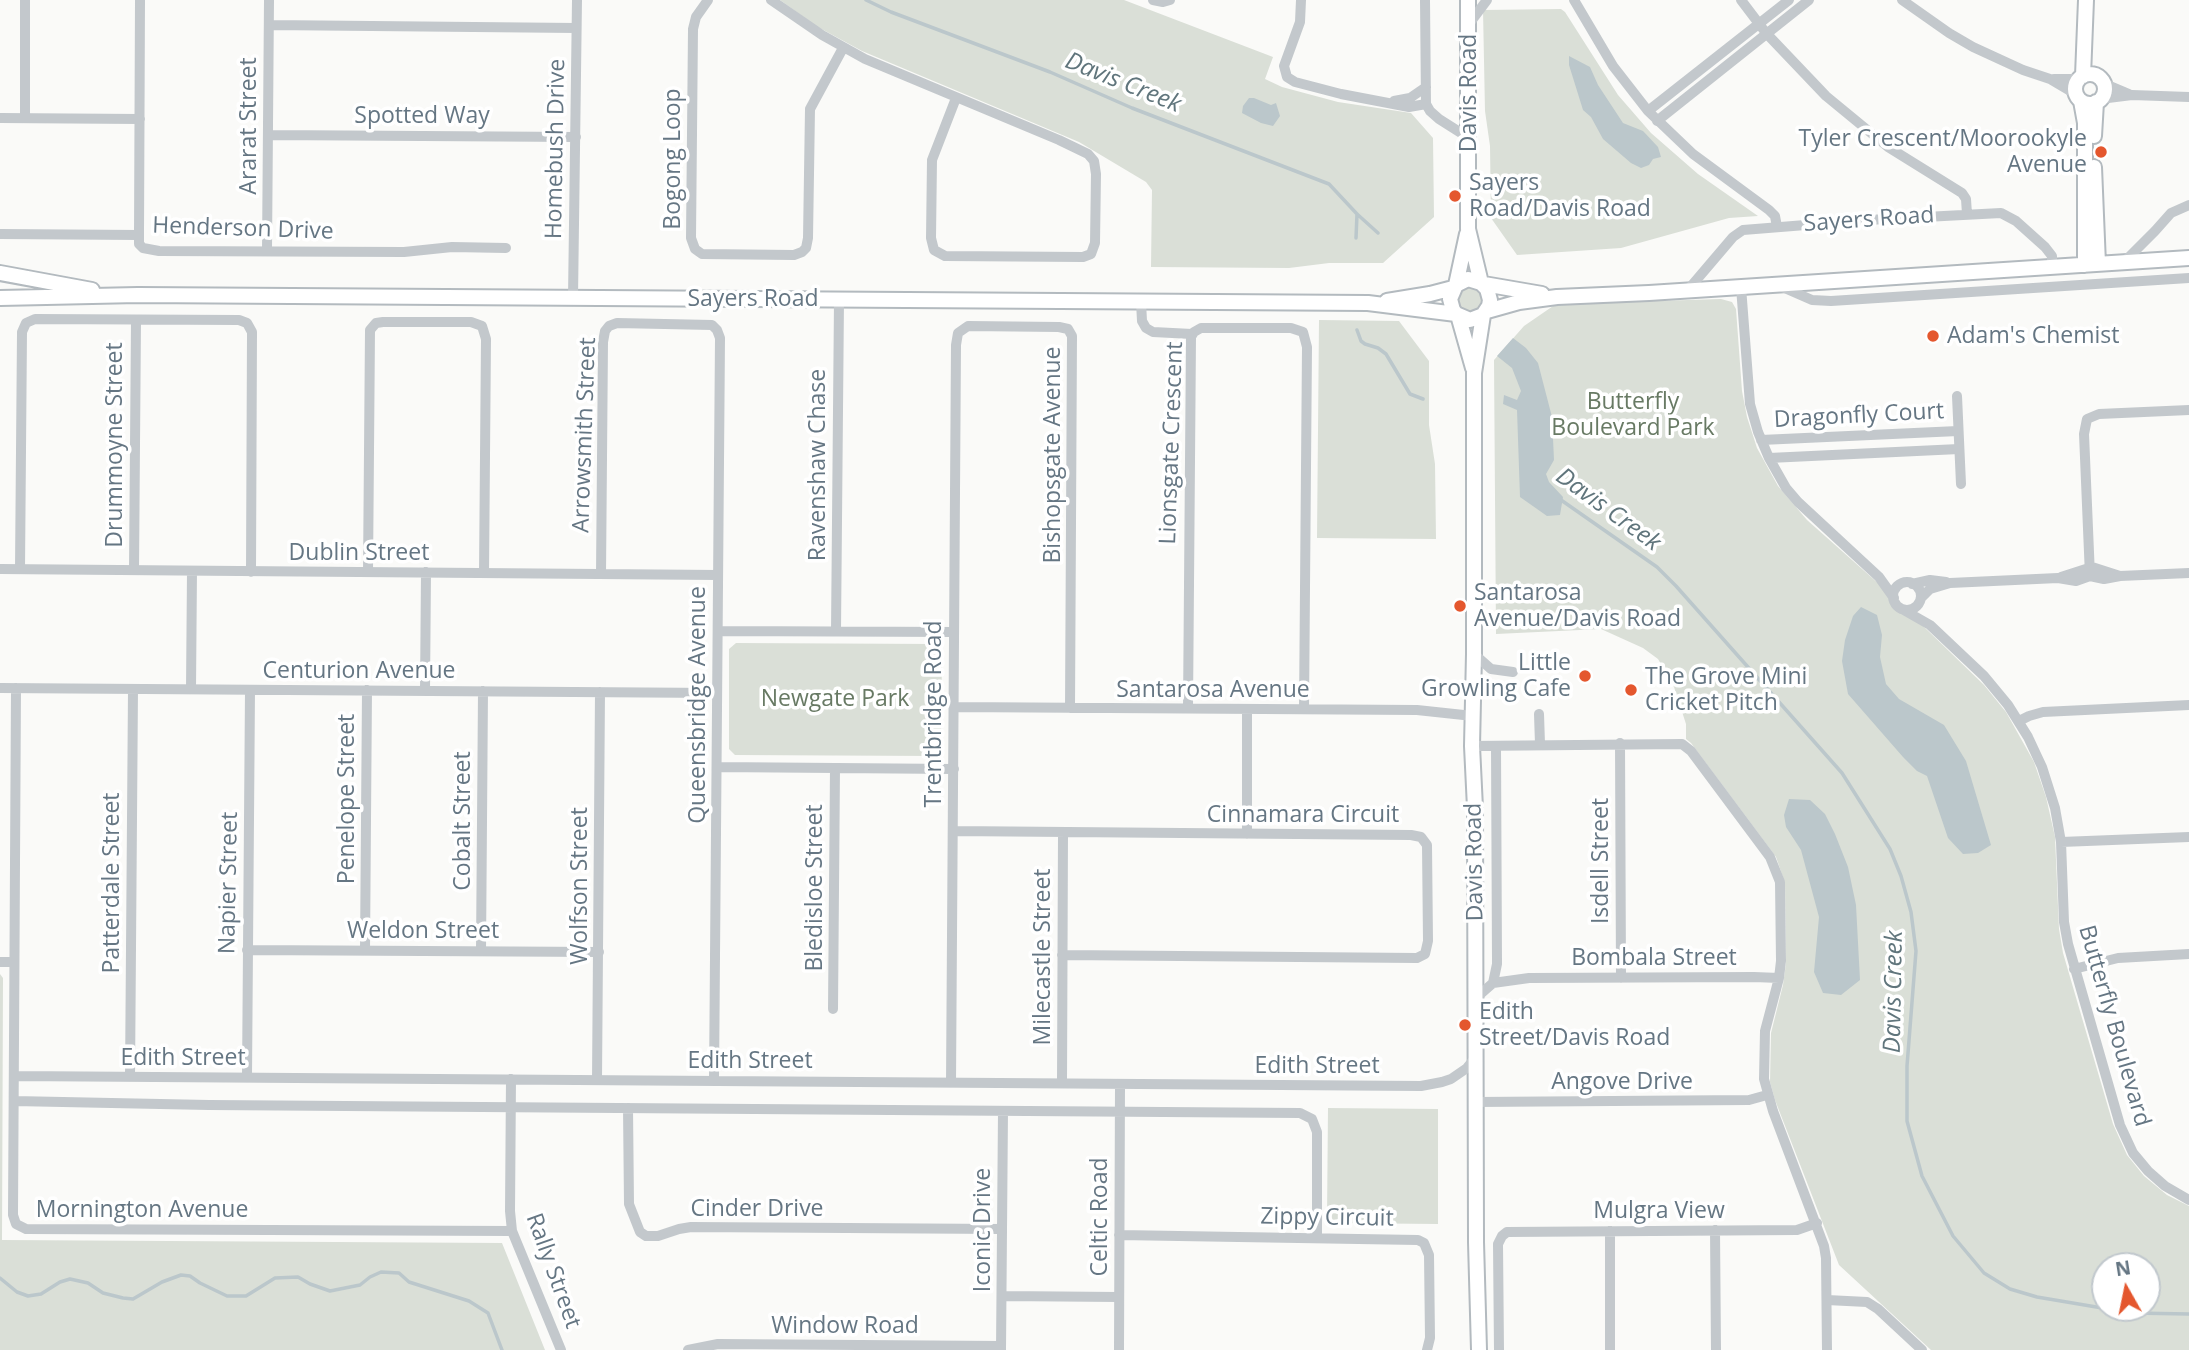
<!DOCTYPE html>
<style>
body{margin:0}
#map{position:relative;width:2189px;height:1350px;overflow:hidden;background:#fafaf8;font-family:"Open Sans",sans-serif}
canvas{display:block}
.north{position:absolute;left:2091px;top:1252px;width:70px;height:70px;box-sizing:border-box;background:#fff;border:2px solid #c1c8cd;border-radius:50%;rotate:351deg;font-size:19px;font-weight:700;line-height:28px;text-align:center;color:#657683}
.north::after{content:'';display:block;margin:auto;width:24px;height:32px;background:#e4572e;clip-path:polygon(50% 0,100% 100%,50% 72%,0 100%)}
</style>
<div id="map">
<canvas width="2189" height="1350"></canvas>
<div class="north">N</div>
</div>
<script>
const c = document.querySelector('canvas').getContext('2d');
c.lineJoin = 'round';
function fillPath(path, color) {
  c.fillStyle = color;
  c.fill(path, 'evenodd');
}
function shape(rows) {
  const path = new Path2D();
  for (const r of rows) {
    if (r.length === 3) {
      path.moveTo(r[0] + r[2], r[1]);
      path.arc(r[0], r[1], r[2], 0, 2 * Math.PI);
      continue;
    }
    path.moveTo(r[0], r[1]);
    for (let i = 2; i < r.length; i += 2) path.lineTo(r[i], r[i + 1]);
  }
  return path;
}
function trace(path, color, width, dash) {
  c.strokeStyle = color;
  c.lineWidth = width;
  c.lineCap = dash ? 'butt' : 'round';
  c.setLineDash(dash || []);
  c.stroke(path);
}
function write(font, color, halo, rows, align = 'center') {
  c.font = font + ' "Open Sans",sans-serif';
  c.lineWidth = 7;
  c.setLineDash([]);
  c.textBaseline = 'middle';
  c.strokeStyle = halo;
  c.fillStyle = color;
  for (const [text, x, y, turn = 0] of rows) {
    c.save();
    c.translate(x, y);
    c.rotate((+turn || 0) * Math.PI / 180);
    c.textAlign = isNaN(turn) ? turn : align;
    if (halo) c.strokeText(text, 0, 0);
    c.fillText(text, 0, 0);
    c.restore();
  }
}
const green = shape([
 [780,0,1124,0,1273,57,1265,79,1282,87,1338,102,1411,113,1433,138,1434,217,1383,263,1329,263,1289,268,1151,267,1152,190,1146,182,1079,142,862,51,816,26],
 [1561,9,1565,12,1618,95,1651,133,1698,174,1758,216,1729,218,1621,248,1517,255,1491,218,1490,146,1485,111,1483,10],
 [1470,299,12],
 [1721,299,1732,302,1736,309,1742,391,1747,417,1757,448,1778,486,1807,520,1879,584,1888,595,1895,610,1918,621,1984,685,2006,712,2034,762,2046,797,2055,837,2059,929,2063,953,2113,1124,2127,1155,2144,1176,2167,1195,2189,1206,2189,1350,1931,1350,1839,1265,1775,1100,1770,1082,1771,1033,1783,985,1786,963,1785,883,1776,857,1691,743,1686,739,1686,724,1674,687,1658,659,1643,648,1601,629,1496,634,1494,360,1524,326,1556,304],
 [2105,1266,2147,1266,2147,1308,2105,1308],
 [1319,320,1399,321,1429,361,1429,425,1435,464,1436,539,1317,538],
 [736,643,936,644,942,650,941,750,935,756,735,755,729,749,729,649],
 [0,974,3,978,2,1240,502,1243,545,1350,0,1350],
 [1328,1108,1438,1109,1438,1224,1331,1223,1327,1218]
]);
const water = shape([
 [1569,56,1590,67,1598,85,1623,123,1643,131,1658,147,1661,157,1653,159,1649,165,1641,168,1631,163,1603,139,1591,117,1583,110,1569,65],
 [1249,98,1254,98,1271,105,1276,103,1280,116,1273,126,1261,123,1242,113,1243,106],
 [1513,338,1526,348,1538,363,1552,417,1554,460,1546,474,1549,482,1563,497,1560,515,1547,516,1520,497,1517,410,1503,404,1504,395,1517,400,1521,391,1512,368,1497,356],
 [1861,607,1877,615,1882,635,1880,657,1886,684,1899,699,1944,725,1966,761,1991,845,1978,853,1963,854,1948,838,1927,776,1917,771,1903,757,1848,694,1842,661,1845,640,1853,616],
 [1789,799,1810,800,1825,814,1835,834,1848,867,1856,905,1860,980,1841,995,1823,993,1814,972,1819,917,1801,850,1786,827,1784,815]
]);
const stream = shape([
 [866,0,891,12,1050,72,1132,108,1329,184,1357,214,1378,233],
 [1356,238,1357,214],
 [1357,330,1361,341,1365,344,1378,348,1386,354,1410,394,1423,399],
 [1561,500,1657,567,1676,586,1842,773,1890,849,1901,876,1911,912,1916,951,1907,1066,1907,1121,1922,1176,1953,1236,1984,1273,2010,1289,2037,1297,2132,1313,2189,1314],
 [0,1278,17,1292,28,1296,41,1294,60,1282,70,1279,88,1283,103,1293,123,1298,133,1299,162,1282,181,1275,190,1276,200,1283,227,1296,246,1296,275,1278,298,1277,310,1284,330,1291,360,1285,370,1277,381,1272,399,1273,409,1282,469,1301,488,1313,502,1350]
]);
const street = shape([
 [140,0,139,235,139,244,143,248,159,251,404,252,452,247,506,248],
 [708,0,696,17,693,29,691,238,695,249,702,254,794,255,802,252,806,248,808,238,810,109,843,48],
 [771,0,822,35,865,59,1059,140,1088,154,1094,161,1096,174,1095,243,1091,254,1083,257,945,256,934,250,931,238,932,160,956,98],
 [1153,0,1163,2,1170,0],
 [1301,0,1300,22,1284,66,1287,77,1295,82,1341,94,1409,107,1426,104],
 [1425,0,1426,104,1430,111,1439,119,1469,138],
 [1574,0,1613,66,1648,111,1693,154,1769,210,1775,216,1777,227],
 [1741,0,1766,33,1826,96,1888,147,1962,193,1966,199,1967,214],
 [1902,0,1949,33,1973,47,2023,70,2050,79,2077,95],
 [1469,24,1487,0],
 [269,25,576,28],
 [2054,79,2080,79],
 [2103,83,2129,94],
 [2100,99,2132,95,2189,97],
 [1394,101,1410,98,1426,87],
 [1648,111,1789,0],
 [0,118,140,119],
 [25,118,25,0],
 [1657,121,1809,0],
 [268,135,576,137],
 [0,234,139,235],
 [267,251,269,0],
 [2124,262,2155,231,2171,213,2189,205],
 [1780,286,1812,300,1831,301,2189,278],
 [1741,287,1750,404,1758,432,1769,458,1786,488,1798,502,1879,577,1894,598],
 [1687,291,1733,237,1743,230,1868,220,2001,213,2016,221,2045,247,2052,256,2052,267],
 [573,298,577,0],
 [1141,302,1142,321,1146,328,1153,332,1192,334],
 [1957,396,1961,484],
 [1761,440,1958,431],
 [1769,458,1959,449],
 [0,569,718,575],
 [20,569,22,332,26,323,35,319,239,320,247,323,252,332,251,572],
 [134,570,136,320],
 [368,572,370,330,376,323,383,322,471,322,482,326,486,339,484,573],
 [601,574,603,342,605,331,609,326,617,323,712,325,717,330,720,338,714,1080],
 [2090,576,2084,434,2087,419,2099,414,2189,410],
 [2061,577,2092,567,2120,576],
 [1907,596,14],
 [1912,584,1930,580,1946,582],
 [1921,598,1930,589,1950,583,2058,578,2076,581,2090,576,2104,579,2120,576,2189,573],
 [1902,609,1930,625,1984,676,2008,705,2028,737,2042,767,2055,808,2061,842,2064,922,2068,944,2120,1125,2133,1153,2148,1171,2165,1186,2189,1200],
 [718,631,954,632],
 [836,631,839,300],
 [1474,654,1491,669,1513,672],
 [0,688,717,693],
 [16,688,13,1215,16,1224,26,1229,512,1231],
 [191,689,192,571],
 [425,691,426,572],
 [954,707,1417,710,1473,716],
 [1188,708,1191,337,1194,332,1201,328,1291,328,1303,332,1307,347,1304,709],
 [1539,714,1540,744],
 [2019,721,2029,716,2043,712,2189,705],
 [1620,743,1621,978],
 [1472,746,1682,744,1691,751,1770,857,1780,882,1781,961,1779,978,1765,1031,1764,1079,1773,1111,1824,1246,1826,1258,1827,1350],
 [717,767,954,769],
 [953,831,1411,835,1421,837,1427,845,1428,941,1425,954,1417,958,1062,955],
 [1247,834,1247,709],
 [2061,842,2189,837],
 [247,950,599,952],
 [365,950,367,690],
 [481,951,483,691],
 [0,962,14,962],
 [2074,969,2118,958,2189,954],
 [1493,983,1497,964,1496,746],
 [1477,997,1493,983,1529,978,1754,977,1779,978],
 [833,1009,835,768],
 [14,1076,1421,1086,1442,1082,1451,1079,1467,1068,1476,1057],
 [130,1077,133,689],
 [247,1077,250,690],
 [511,1079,510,1211,512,1231,561,1350],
 [597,1080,600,692],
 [951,1082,956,345,958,333,968,326,1059,327,1068,329,1072,336,1070,708],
 [1062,1083,1063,832],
 [14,1101,209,1105,1300,1113,1312,1119,1317,1132,1317,1237],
 [1476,1102,1749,1100,1767,1095],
 [628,1108,629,1204,640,1232,646,1236,658,1236,679,1229,691,1227,1002,1229],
 [1715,1230,1716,1350],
 [1610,1231,1610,1350],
 [1119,1235,1418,1240,1424,1243,1429,1255,1430,1338,1427,1350],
 [1002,1296,1118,1297],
 [1827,1300,1867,1302,1878,1309,1922,1350],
 [688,1350,718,1344,1001,1346],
 [1001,1350,1003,1111],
 [1119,1350,1120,1084],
 [1499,1350,1498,1244,1502,1236,1507,1232,1797,1230,1817,1223]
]);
const secondary = shape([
 [1468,0,1468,229,1481,283],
 [2090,89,15],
 [2083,76,2086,0],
 [2081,101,2085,123,2085,265],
 [2094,136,2096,102],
 [2094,167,2098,264],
 [0,273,92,290],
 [1484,284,1542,294],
 [1456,285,1467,234],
 [0,298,138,295,1368,303,1456,314],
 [1387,301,1430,294,1453,288],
 [1487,311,1519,302,1557,297,1649,293,2189,258],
 [1458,315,1473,368],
 [1479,1350,1476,1242,1475,808,1472,746,1474,654,1474,373,1483,315,1489,306,1490,300,1487,289,1481,283,1468,279,1456,285,1450,299,1453,310,1456,314,1470,320,1483,315]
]);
const markers = [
 [2101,152,7,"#e4572e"],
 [1455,196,7,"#e4572e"],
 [1933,336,7,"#e4572e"],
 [1460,606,7,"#e4572e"],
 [1585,676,7,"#e4572e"],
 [1631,690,7,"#e4572e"],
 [1465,1025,7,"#e4572e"]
];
const streetNames = [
 ["Davis Road",1469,93,-90],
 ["Spotted Way",422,116],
 ["Ararat Street",249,126,-90],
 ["Homebush Drive",556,149,-89],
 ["Bogong Loop",673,159,-90],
 ["Sayers Road",1869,220,-4],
 ["Henderson Drive",243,229,2],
 ["Sayers Road",753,299],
 ["Dragonfly Court",1859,416,-3],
 ["Arrowsmith Street",585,435,-88],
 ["Lionsgate Crescent",1172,443,-88],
 ["Drummoyne Street",115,445,-90],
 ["Bishopsgate Avenue",1053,455,-90],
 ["Ravenshaw Chase",818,465,-90],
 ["Dublin Street",359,553],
 ["Centurion Avenue",359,671],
 ["Santarosa Avenue",1213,690],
 ["Queensbridge Avenue",698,705,-90],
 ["Trentbridge Road",934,714,-90],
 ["Penelope Street",347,799,-90],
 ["Cinnamara Circuit",1303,815],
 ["Cobalt Street",463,821,-90],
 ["Isdell Street",1601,861,-90],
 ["Davis Road",1475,862,-91],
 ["Patterdale Street",112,883,-90],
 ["Napier Street",229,883,-89],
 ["Wolfson Street",580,886,-90],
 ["Bledisloe Street",815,888,-90],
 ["Weldon Street",423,931],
 ["Milecastle Street",1043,957,-90],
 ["Bombala Street",1654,958],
 ["Butterfly Boulevard",2114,1026,74],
 ["Edith Street",183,1058],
 ["Edith Street",750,1061],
 ["Edith Street",1317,1066],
 ["Angove Drive",1622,1082],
 ["Cinder Drive",757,1209],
 ["Mornington Avenue",142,1210],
 ["Mulgra View",1659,1211],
 ["Celtic Road",1100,1217,-90],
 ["Zippy Circuit",1327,1218,1],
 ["Iconic Drive",983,1230,-90],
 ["Rally Street",553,1271,70],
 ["Window Road",845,1326]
];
const poiNames = [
 ["Tyler Crescent/Moorookyle",2087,139,"right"],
 ["Avenue",2087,165,"right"],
 ["Sayers",1469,183],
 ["Road/Davis Road",1469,209],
 ["Adam's Chemist",1947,336],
 ["Santarosa",1474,593],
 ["Avenue/Davis Road",1474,619],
 ["Little",1571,663,"right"],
 ["Growling Cafe",1571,689,"right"],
 ["The Grove Mini",1645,677],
 ["Cricket Pitch",1645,703],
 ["Edith",1479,1012],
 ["Street/Davis Road",1479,1038]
];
const parkNames = [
 ["Butterfly",1633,402],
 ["Boulevard Park",1633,428],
 ["Newgate Park",835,699]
];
const waterNames = [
 ["Davis Creek",1123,83,22],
 ["Davis Creek",1608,510,36],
 ["Davis Creek",1894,992,-89]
];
fillPath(green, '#dadfd7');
fillPath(water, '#bbc7cb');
trace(stream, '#bbc7cb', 3.5);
trace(secondary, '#b3babf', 18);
trace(street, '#c3c8cc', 10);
trace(secondary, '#fff', 14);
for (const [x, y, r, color] of markers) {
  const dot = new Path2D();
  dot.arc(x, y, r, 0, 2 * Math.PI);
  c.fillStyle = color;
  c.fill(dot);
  trace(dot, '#fff', 2.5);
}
write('23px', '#657683', '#fff', streetNames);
write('23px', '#657683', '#fff', poiNames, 'left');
write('23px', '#687a64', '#fff', parkNames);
write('italic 24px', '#60757c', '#fff', waterNames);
</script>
